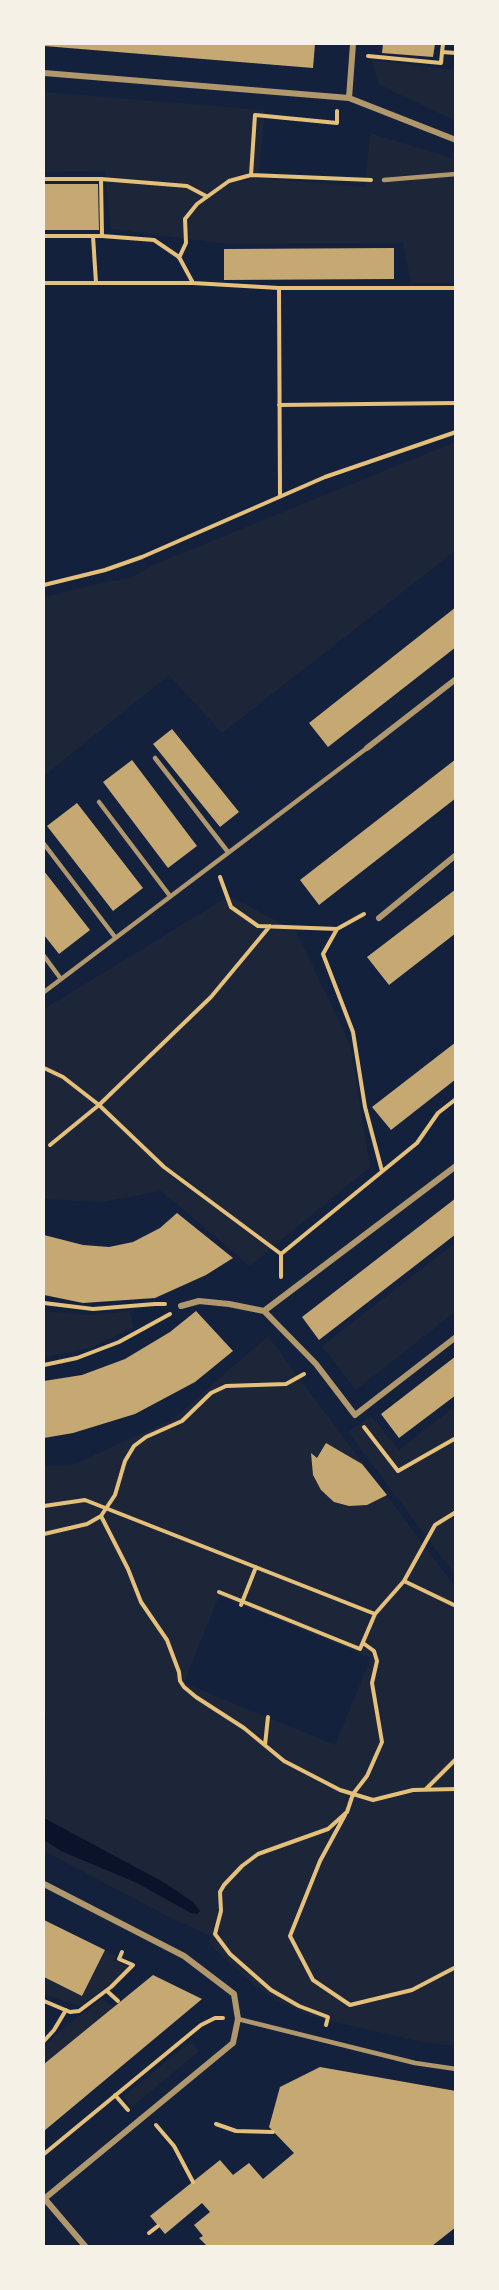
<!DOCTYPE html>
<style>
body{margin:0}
#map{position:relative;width:499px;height:2290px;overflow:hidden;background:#14213d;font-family:"Titillium Web",sans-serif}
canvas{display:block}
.frame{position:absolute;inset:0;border:45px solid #f6f1e7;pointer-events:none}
</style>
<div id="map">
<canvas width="499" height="2290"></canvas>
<div class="frame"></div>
</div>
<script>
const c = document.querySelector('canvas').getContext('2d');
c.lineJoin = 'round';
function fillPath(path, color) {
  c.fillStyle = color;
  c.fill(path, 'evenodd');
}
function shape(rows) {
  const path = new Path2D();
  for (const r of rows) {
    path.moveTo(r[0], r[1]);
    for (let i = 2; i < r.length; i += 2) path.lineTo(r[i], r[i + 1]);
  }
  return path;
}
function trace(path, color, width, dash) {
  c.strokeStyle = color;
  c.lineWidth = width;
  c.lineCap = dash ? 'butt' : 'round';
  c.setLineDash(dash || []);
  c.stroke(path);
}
const green = shape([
 [372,60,455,70,455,121,378,84],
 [44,92,265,110,258,178,365,187,370,133,455,159,455,283,411,283,403,243,227,244,111,229,105,171,44,172],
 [455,442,455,551,222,733,169,675,44,776,44,597,111,581,129,579,153,565],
 [229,896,296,931,350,1044,370,1167,250,1266,161,1191,102,1202,44,1199,44,1009],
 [455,1243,455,1312,356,1390,322,1346],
 [44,1311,90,1315,129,1311,134,1327,90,1348,44,1357],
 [268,1336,455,1587,455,2046,421,2042,311,2016,277,2001,255,1986,222,1956,208,1942,212,1937,167,1916,44,1851,44,1774,46,1769,46,1715,44,1715,44,1466,72,1465,173,1419],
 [219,1596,371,1658,335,1745,184,1683],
 [455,1406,455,1575,348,1432,371,1416,399,1450],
 [105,1950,116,1956,114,1960,128,1967,108,1986,79,2006,44,1994,45,1978,82,1996],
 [102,1999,114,2007,48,2061,44,2057,44,2048,56,2034],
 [191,2041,199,2051,132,2107,123,2097]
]);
const water = shape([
 [44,1818,165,1883,193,1902,200,1911,197,1914,191,1913,137,1883,61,1851,44,1840]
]);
const building = shape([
 [44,44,315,44,313,68,44,46],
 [383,44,435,44,433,57,382,53],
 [44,184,98,184,99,230,44,230],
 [394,248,394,279,224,280,224,249],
 [456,607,456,647,328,747,309,723],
 [172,729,239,812,220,827,153,744],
 [456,759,456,798,319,905,300,880],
 [132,760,197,846,168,868,103,782],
 [77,803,143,888,113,911,47,826],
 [44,871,90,930,59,954,44,935],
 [456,889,456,933,389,985,367,957],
 [456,1042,456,1079,391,1130,372,1107],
 [456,1198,456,1234,319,1340,302,1317],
 [177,1213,233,1258,206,1275,155,1298,83,1303,44,1295,44,1235,83,1245,109,1247,133,1242,160,1228],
 [196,1311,233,1351,195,1382,135,1414,73,1433,44,1438,44,1381,82,1375,125,1359,170,1332],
 [456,1356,456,1395,399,1438,381,1414],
 [326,1443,362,1464,387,1495,367,1505,349,1506,334,1502,321,1490,313,1475,311,1453,317,1458],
 [44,1920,105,1950,82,1996,44,1977],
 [153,1975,202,1999,44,2131,44,2064],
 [320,2067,456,2091,456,2227,432,2246,207,2246,199,2238,203,2236,194,2225,210,2212,202,2203,165,2234,150,2216,220,2160,233,2175,249,2163,263,2179,294,2153,269,2127,280,2087]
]);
const path = shape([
 [442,52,443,44],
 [368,56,441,63,442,52,456,53],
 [251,175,255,115,337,123,337,111],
 [44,179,101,179,187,186,206,196],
 [101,179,102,236],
 [44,236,102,236,154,240,179,257,193,283],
 [93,236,96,283],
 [179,258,186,243,185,219,197,204,229,181,251,175,371,180],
 [44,283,193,283,279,288,456,288],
 [279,288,280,496],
 [279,405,456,403],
 [44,585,105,570,142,557,325,477,456,432],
 [220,877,231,907,258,926,337,929],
 [364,914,337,929,323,954,353,1032,365,1107,382,1171],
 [44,1068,63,1077,99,1105,164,1167,281,1254],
 [50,1145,99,1105,211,997,270,926],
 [281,1277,281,1254,417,1143,438,1113,456,1099],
 [44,1303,93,1309,155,1304,165,1304],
 [44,1365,77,1358,119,1342,170,1314],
 [364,1427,398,1471,456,1438],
 [44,1506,85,1500,375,1614,404,1581,456,1606],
 [101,1516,128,1569,141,1602,167,1640,179,1672,180,1681,184,1687,196,1697,244,1728,284,1761,340,1790,373,1800,413,1790,456,1789],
 [44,1534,87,1524,101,1516,115,1495,125,1461,134,1446,146,1437,182,1421,211,1393,226,1386,286,1384,304,1374],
 [404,1581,435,1525,456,1512],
 [219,1592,360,1649,375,1614],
 [241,1605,256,1567],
 [265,1745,268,1717],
 [426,1789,456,1759],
 [345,1815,320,1861,290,1936,313,1980,350,2005,412,1990,456,1967],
 [107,1991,118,2001],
 [44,2001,70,2012,79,2011,111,1987,133,1965,119,1959,122,1952],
 [326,2025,328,2017,299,2006,271,1990,230,1954,215,1934,221,1911,220,1892,224,1885,242,1866,258,1854,328,1829,347,1812,353,1794,367,1776,382,1742,372,1683,377,1661,374,1651,363,1643],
 [44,2041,54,2030,66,2010],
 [115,2095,128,2110],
 [216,2124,236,2131,273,2132],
 [156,2125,174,2146,193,2182],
 [44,2154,201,2025,215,2018,223,2018],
 [149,2233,158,2226]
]);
const service = shape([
 [384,180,456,174],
 [155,758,228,852],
 [99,802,170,896],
 [44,844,115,937],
 [44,956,61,979],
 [44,992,367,748],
 [238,2019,415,2063,456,2069]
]);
const minor = shape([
 [44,73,349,98,456,140],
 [349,98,353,44],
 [367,748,456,679],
 [379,918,456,855],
 [181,1306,199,1301,229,1304,264,1311],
 [264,1311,316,1364,355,1415,456,1337],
 [264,1311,456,1166],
 [44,1884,184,1956,234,1994,238,2019,233,2043,44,2199],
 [44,2198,85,2246]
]);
fillPath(green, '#1d2539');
fillPath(water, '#0b132b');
fillPath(building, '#c6a872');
trace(path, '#e5c07b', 4);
trace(service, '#b1986c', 4.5);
trace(minor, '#b1986c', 6);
</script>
